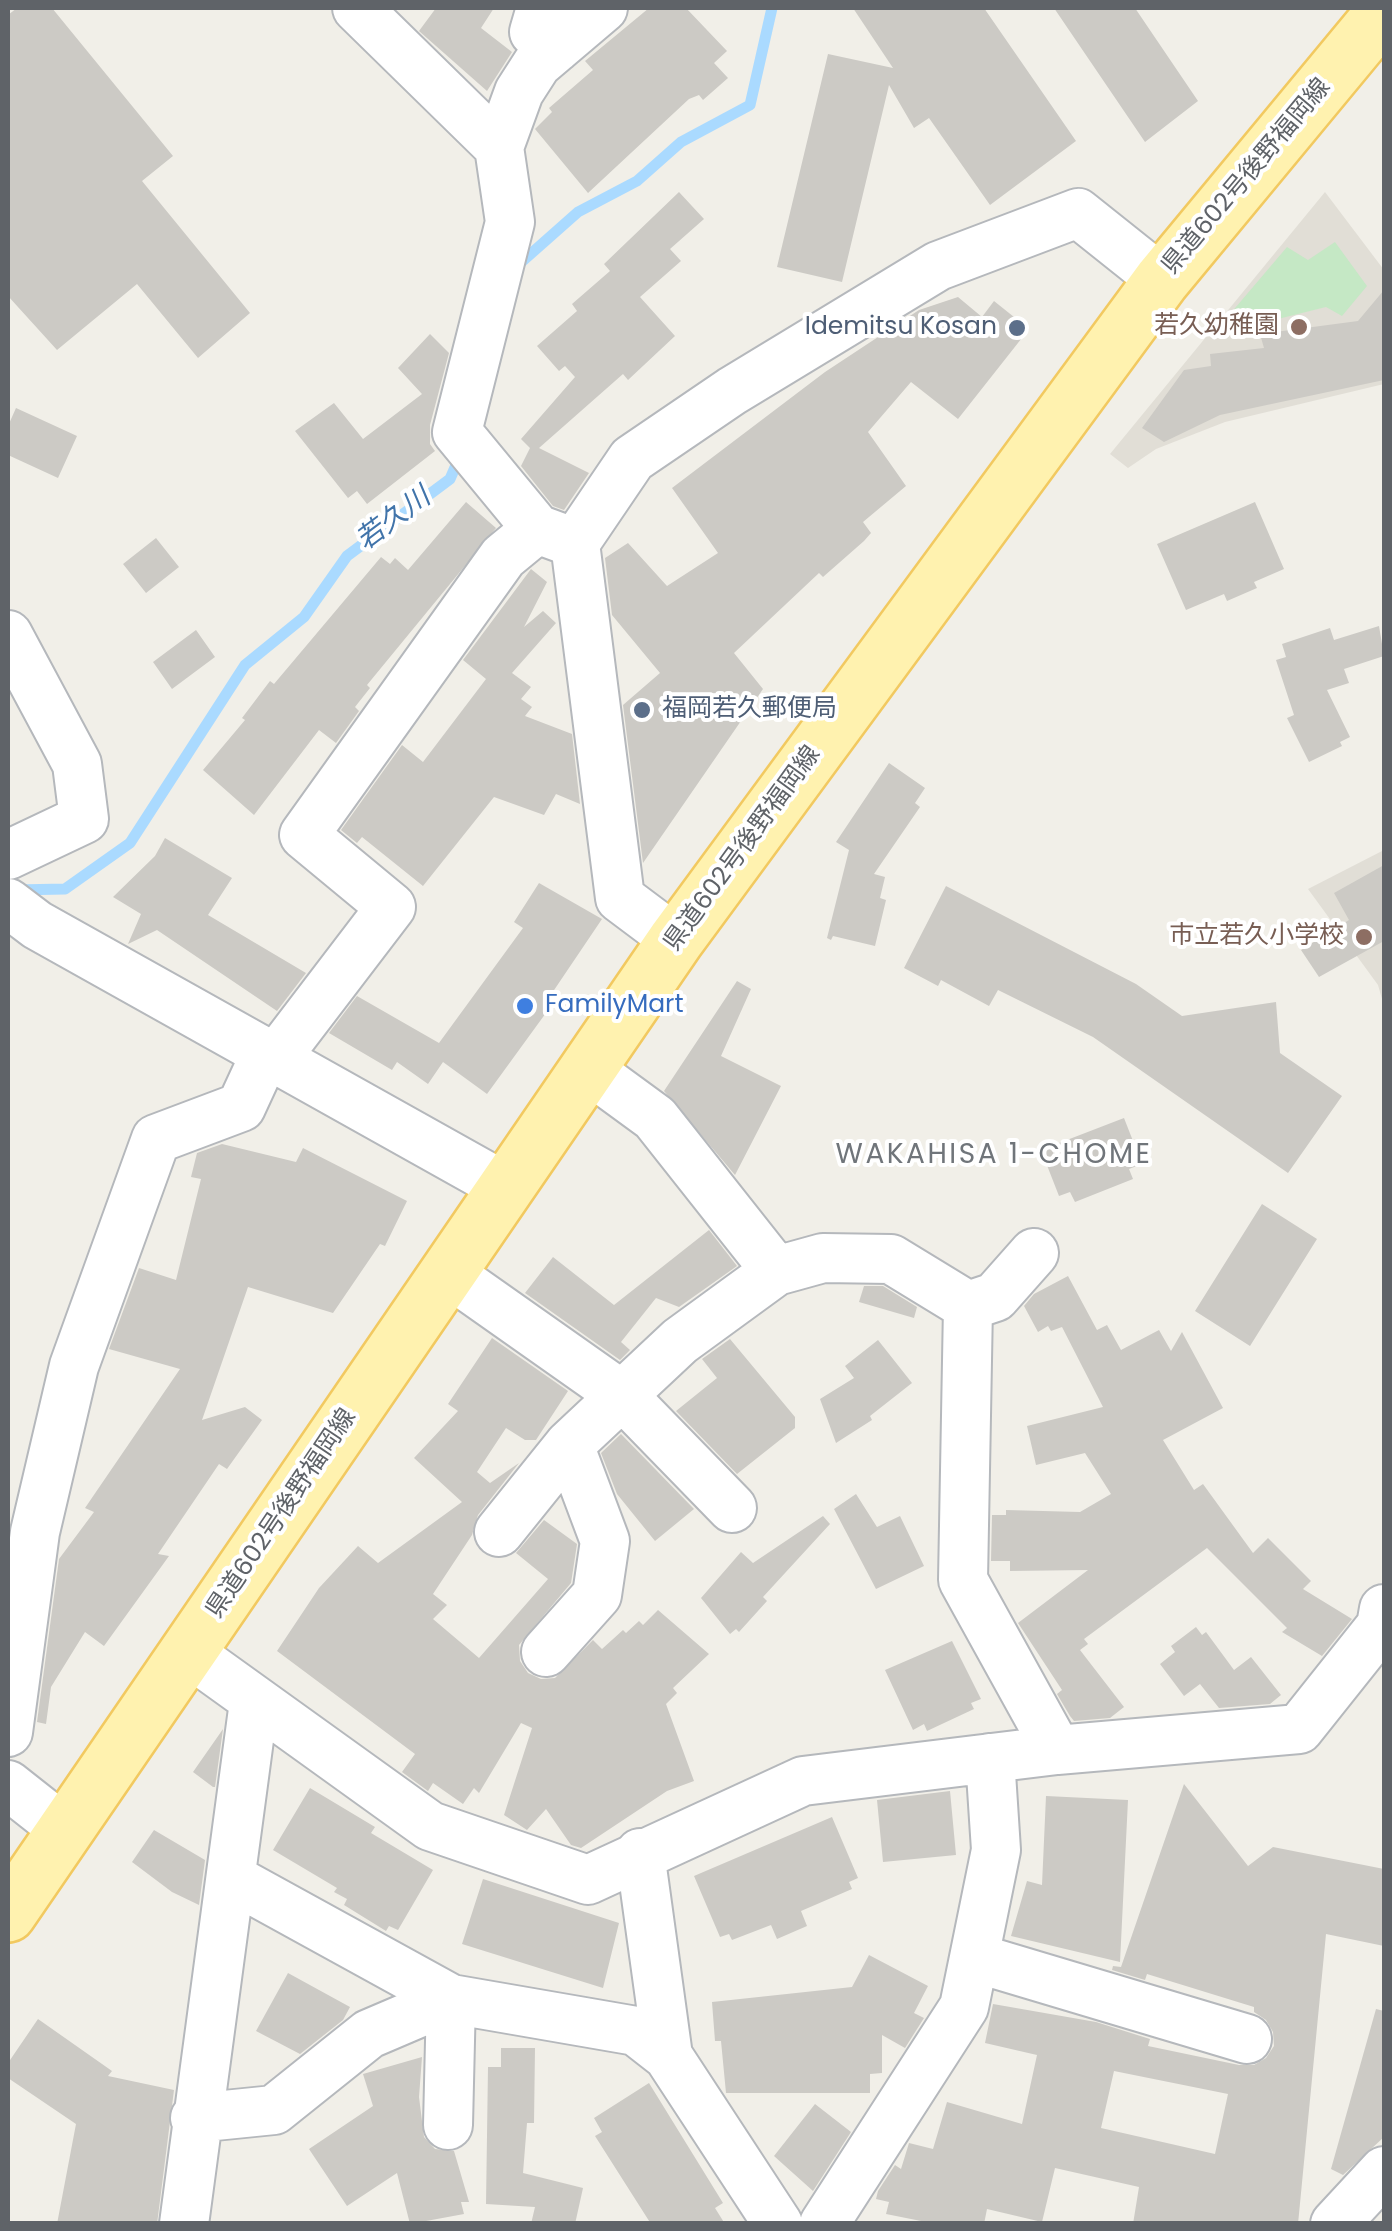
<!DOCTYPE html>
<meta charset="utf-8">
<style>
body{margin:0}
#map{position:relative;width:1392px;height:2231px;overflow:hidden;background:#f1efe8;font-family:Poppins,sans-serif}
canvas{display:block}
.frame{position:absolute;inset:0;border:10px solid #5f6368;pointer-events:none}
</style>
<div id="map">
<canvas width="1392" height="2231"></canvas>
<div class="frame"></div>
</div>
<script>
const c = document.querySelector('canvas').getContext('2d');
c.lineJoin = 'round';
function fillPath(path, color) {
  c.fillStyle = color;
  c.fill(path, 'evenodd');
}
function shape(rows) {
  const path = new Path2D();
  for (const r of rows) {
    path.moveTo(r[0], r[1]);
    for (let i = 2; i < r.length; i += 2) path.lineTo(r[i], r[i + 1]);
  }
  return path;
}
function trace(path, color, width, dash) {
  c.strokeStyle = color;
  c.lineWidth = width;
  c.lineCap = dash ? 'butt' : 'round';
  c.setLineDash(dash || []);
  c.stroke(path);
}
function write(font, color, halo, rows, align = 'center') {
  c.font = font + ' Poppins,"Noto Sans JP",sans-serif';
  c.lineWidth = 8;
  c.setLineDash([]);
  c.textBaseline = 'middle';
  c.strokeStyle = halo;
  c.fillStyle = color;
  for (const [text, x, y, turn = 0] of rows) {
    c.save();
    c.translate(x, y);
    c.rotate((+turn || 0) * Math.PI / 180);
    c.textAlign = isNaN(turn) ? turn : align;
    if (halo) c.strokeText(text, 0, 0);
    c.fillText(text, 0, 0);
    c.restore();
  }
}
const education = shape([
 [1325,192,1384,270,1384,384,1225,422,1156,449,1128,468,1110,454],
 [1384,850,1384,1006,1378,985,1308,889]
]);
const green = shape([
 [1335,242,1367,286,1342,316,1326,307,1246,327,1230,314,1287,247,1308,260]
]);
const stream = shape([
 [517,266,578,212,637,181,681,142,750,105,772,8],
 [15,890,65,889,130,843,245,665,304,617,347,556,450,479,460,456]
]);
const building = shape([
 [17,8,52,8,173,156,142,181,250,313,198,358,137,284,57,350,8,296,8,15],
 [436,8,494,8,481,28,512,52,487,91,419,31],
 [649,8,686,8,727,51,714,63,728,78,703,100,699,95,689,99,588,193,535,129,552,112,549,108,593,70,585,61],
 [853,8,984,8,1076,141,990,205,929,118,914,128,889,85,842,282,777,267,828,54,893,68],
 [1054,8,1135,8,1198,101,1145,142],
 [679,192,704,219,670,249,681,261,640,297,675,336,628,380,623,374,539,448,589,473,564,510,553,506,521,466,530,448,521,439,575,377,565,366,559,371,537,346,577,311,572,304,610,271,604,264],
 [1384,290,1384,380,1220,415,1164,442,1142,428,1184,370,1211,366,1210,354,1264,348,1260,334,1358,321],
 [958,297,982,317,994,301,1029,329,958,419,911,382,868,432,906,486,863,522,871,533,864,541,823,577,819,573,734,653,763,689,643,863,623,705,660,673,612,615,605,558,628,543,667,586,718,553,672,488,825,372,919,310],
 [430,334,449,353,430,425,430,444,435,451,367,504,357,491,348,498,295,431,334,403,363,439,422,394,398,368],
 [16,408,77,436,58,478,8,455,8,426],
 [466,502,496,528,367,685,370,688,355,707,359,711,336,743,319,730,254,815,203,770,245,720,242,718,270,681,274,684,381,557,390,564,395,558,408,570],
 [1255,502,1284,569,1254,582,1257,588,1227,601,1224,594,1186,610,1157,544],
 [156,538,179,567,146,593,123,564],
 [531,569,547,582,524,627,543,611,556,623,512,673,531,687,521,699,532,707,525,716,572,734,580,804,556,794,544,815,494,797,423,886,362,837,357,843,341,830,402,745,423,762,486,679,463,660],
 [1379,626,1384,656,1344,669,1349,683,1327,690,1350,737,1340,742,1342,746,1309,762,1287,718,1294,715,1276,660,1286,657,1282,644,1330,628,1334,640],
 [196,630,215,657,172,689,153,662],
 [889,763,925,788,915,803,920,807,874,874,885,877,880,898,886,900,875,946,833,936,831,940,827,938,849,850,836,842],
 [165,838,232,878,208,915,306,973,277,1011,157,930,128,944,141,914,113,897,155,856],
 [1384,865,1384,941,1319,977,1301,950,1349,920,1334,893],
 [539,883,602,919,546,1002,551,1006,487,1094,443,1062,428,1084,397,1062,392,1070,329,1033,357,996,439,1043,523,928,514,922],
 [946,886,1136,984,1182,1016,1276,1002,1280,1053,1342,1096,1288,1173,1093,1037,998,990,989,1006,941,980,938,986,904,968],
 [737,981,751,989,721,1056,781,1086,735,1175,664,1091],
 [1124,1118,1142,1164,1129,1169,1133,1179,1075,1202,1070,1192,1059,1196,1041,1150],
 [222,1144,296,1162,303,1148,407,1201,385,1246,380,1244,333,1313,248,1287,202,1420,245,1407,262,1420,227,1469,219,1464,158,1554,169,1556,104,1646,85,1632,51,1687,46,1724,37,1722,59,1559,94,1512,85,1508,180,1369,109,1349,139,1268,176,1280,201,1179,191,1177,197,1153],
 [1262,1204,1317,1239,1250,1346,1195,1311],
 [709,1230,737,1266,679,1307,656,1298,621,1342,630,1350,620,1360,525,1293,553,1257,614,1305],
 [1068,1276,1097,1330,1107,1325,1121,1350,1159,1330,1171,1351,1182,1332,1223,1408,1163,1440,1194,1490,1203,1484,1253,1553,1268,1538,1311,1581,1303,1589,1352,1619,1322,1656,1282,1632,1287,1628,1207,1548,1084,1639,1088,1644,1080,1650,1124,1707,1110,1718,1074,1721,1070,1716,1057,1694,1062,1690,1018,1623,1088,1570,1010,1571,1010,1561,991,1561,992,1515,1006,1515,1006,1510,1080,1512,1111,1494,1085,1453,1036,1465,1027,1426,1103,1407,1062,1327,1051,1331,1048,1326,1038,1332,1024,1306,1034,1294],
 [864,1286,883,1286,917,1307,914,1318,859,1302],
 [492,1338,568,1391,536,1440,525,1440,506,1428,477,1472,490,1483,519,1463,478,1515,472,1535,433,1594,447,1605,433,1619,479,1658,548,1579,516,1553,544,1520,577,1544,571,1583,519,1645,520,1661,528,1673,541,1679,555,1678,593,1640,602,1649,623,1630,626,1633,639,1621,643,1625,658,1610,709,1654,673,1688,677,1693,666,1704,694,1781,667,1791,581,1848,571,1845,546,1809,527,1830,504,1815,532,1728,521,1723,479,1793,474,1788,463,1804,433,1783,428,1791,402,1772,415,1754,277,1651,319,1588,358,1546,378,1563,462,1502,414,1458,458,1411,448,1404],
 [730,1339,795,1417,795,1428,737,1474,676,1411,717,1378,702,1359],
 [878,1340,912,1383,870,1416,872,1420,836,1443,820,1399,854,1378,845,1366],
 [621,1434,694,1509,655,1541,617,1494,601,1453],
 [856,1494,877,1527,900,1516,924,1566,876,1589,834,1509],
 [823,1516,830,1524,763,1597,767,1601,739,1632,736,1629,730,1634,701,1598,741,1552,753,1563],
 [1196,1627,1202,1635,1206,1632,1234,1670,1251,1657,1281,1695,1270,1704,1219,1708,1200,1684,1184,1696,1160,1664,1175,1652,1171,1646],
 [952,1641,981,1699,971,1703,974,1709,927,1731,924,1724,913,1730,885,1670],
 [223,1729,215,1787,213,1787,193,1772],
 [1184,1784,1248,1866,1273,1847,1384,1869,1384,1946,1326,1934,1298,2224,1133,2224,1139,2187,1055,2168,1042,2222,987,2209,984,2224,936,2224,886,2214,889,2202,876,2199,878,2191,895,2165,901,2169,909,2143,933,2149,947,2102,1022,2124,1037,2055,985,2043,993,2004,1096,2022,1150,2039,1148,2046,1239,2065,1254,2065,1266,2058,1274,2046,1273,2032,1266,2020,1254,2012,1254,2007,1147,1974,1145,1980,1112,1970,1113,1966,1121,1967],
 [1114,2071,1228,2094,1215,2154,1101,2128],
 [310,1788,375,1827,371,1833,433,1870,398,1930,389,1926,386,1931,344,1905,347,1899,334,1892,337,1888,273,1850],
 [950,1791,956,1855,883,1862,877,1800],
 [1046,1796,1128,1800,1120,1962,1011,1936,1027,1881,1042,1885],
 [832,1817,858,1878,849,1882,852,1889,801,1911,807,1926,777,1939,771,1925,732,1940,729,1934,720,1937,694,1876],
 [154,1830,205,1860,199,1905,172,1892,132,1862],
 [483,1879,619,1923,603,1988,462,1944],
 [869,1955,928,1986,914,2013,924,2018,905,2048,882,2035,882,2073,870,2074,870,2093,726,2093,721,2041,715,2041,712,2002,852,1987],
 [288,1973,350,2007,343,2020,300,2054,256,2031],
 [1376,2009,1384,2011,1384,2137,1343,2175,1331,2169],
 [38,2019,112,2071,108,2076,174,2090,157,2224,57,2224,76,2124,8,2078,8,2063],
 [501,2048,535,2048,534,2123,527,2123,523,2173,583,2188,575,2224,531,2224,535,2207,486,2204,488,2067,501,2067],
 [422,2057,419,2097,424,2137,435,2149,454,2151,469,2202,461,2202,464,2214,410,2224,397,2173,347,2206,309,2149,373,2106,363,2074],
 [649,2083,723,2203,715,2208,725,2224,651,2224,595,2136,602,2132,594,2118],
 [815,2104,851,2132,813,2191,774,2156]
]);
const minor = shape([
 [357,8,499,147,510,222,457,432,537,529,575,543,620,898,676,940],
 [541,8,534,32,556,48],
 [499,147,519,92,537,64,603,8],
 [575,543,632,459,732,391,938,266,1078,213,1162,280],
 [8,635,77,764,84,819,8,855],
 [8,903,37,925,507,1188],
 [275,1059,391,907,304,835,503,557,537,529],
 [588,1069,655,1118,776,1271,823,1258,891,1259,968,1306],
 [1034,1253,995,1297,968,1306,963,1580,1057,1750],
 [447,1272,623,1396,732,1508],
 [499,1532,569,1445],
 [188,1652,430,1826,588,1880,803,1781,1057,1750,1299,1729,1381,1626,1384,1609],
 [546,1652,597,1595,605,1541,569,1445,680,1341,776,1271],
 [8,1732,35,1532,74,1366,156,1139,241,1107,265,1055],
 [8,1785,65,1830],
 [640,1853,668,2056,778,2224],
 [231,1878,451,1999,636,2031,668,2056],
 [976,1958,1247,2039],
 [195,2118,274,2110,369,2034,451,1999,448,2125],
 [184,2224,254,1702],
 [824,2224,964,2007,996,1850,990,1758],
 [1335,2224,1384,2171]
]);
const major = shape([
 [8,1914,676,940,1162,280,1384,12]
]);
const markers = [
 [1299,327,10,"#8d6e63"],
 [1017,328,10,"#5c6f8a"],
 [642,710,10,"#5c6f8a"],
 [1364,937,10,"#8d6e63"],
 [525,1006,10,"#3f7fe0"]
];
const streetNames = [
 ["県道602号後野福岡線",1247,177,-50],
 ["県道602号後野福岡線",743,849,-54],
 ["県道602号後野福岡線",282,1514,-56]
];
const educationNames = [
 ["若久幼稚園",1279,327],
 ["市立若久小学校",1344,937]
];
const serviceNames = [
 ["Idemitsu Kosan",997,328],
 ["福岡若久郵便局",662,710,"left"]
];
const shopNames = [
 ["FamilyMart",545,1006]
];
const waterNames = [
 ["若久川",394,520,-37]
];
const neighbourhoodNames = [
 ["WAKAHISA 1-CHOME",994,1156]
];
fillPath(education, '#e1ded6');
fillPath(green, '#c5e8c5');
trace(stream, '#aadaff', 11);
fillPath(building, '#cccac5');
trace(minor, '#b5b8bc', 52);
trace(major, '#f2c960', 60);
trace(minor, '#fff', 48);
trace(major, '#fff2af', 55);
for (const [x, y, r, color] of markers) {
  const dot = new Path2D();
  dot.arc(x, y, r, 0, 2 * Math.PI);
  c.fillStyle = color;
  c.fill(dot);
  trace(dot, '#fff', 4);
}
write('25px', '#5f6368', '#fff', streetNames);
write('25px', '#785e54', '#fff', educationNames, 'right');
write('25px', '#4e5e75', '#fff', serviceNames, 'right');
write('25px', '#366cbe', '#fff', shopNames, 'left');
write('italic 28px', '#4174aa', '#fff', waterNames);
c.letterSpacing = '2.5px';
write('28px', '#70757a', '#fff', neighbourhoodNames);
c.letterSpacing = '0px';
</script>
